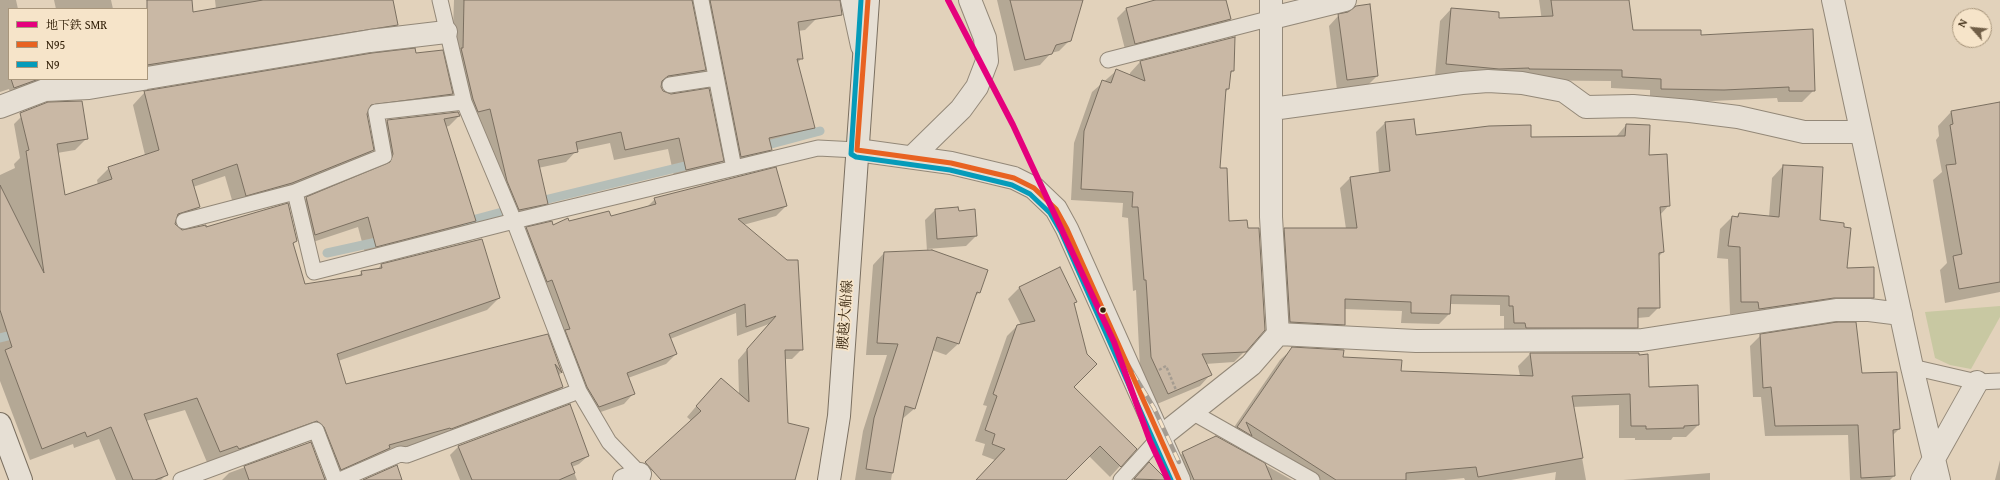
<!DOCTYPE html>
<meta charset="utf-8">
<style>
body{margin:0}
#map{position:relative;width:2000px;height:480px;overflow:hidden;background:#e2d2bb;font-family:"Gentium Book Plus","Noto Serif JP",serif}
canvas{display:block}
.legend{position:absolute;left:8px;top:8px;width:140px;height:72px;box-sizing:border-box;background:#f6e4c9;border:1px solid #a8967c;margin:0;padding:5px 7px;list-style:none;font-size:12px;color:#322009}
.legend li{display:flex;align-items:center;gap:8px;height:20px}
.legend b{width:20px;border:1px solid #a8967c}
.north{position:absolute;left:1952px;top:8px;width:40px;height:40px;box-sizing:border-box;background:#f6e4c9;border:1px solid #a8967c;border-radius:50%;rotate:297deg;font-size:11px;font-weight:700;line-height:16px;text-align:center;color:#322009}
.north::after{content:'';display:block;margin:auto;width:14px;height:18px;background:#705e47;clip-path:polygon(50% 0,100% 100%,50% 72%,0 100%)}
</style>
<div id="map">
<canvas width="2000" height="480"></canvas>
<ul class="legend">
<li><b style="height:5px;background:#e5007d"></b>地下鉄 SMR</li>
<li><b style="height:5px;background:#e86221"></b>N95</li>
<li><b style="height:5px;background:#059bba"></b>N9</li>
</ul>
<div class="north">N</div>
</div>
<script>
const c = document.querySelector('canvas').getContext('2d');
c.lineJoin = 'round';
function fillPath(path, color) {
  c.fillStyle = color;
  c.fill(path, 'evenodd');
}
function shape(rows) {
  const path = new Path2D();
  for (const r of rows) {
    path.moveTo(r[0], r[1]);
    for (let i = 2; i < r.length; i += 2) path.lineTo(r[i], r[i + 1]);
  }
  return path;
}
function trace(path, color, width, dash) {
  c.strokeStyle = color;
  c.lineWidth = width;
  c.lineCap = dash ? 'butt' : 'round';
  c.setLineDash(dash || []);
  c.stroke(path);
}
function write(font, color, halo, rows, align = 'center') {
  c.font = font + ' "Gentium Book Plus","Noto Serif JP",serif';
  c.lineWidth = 3.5;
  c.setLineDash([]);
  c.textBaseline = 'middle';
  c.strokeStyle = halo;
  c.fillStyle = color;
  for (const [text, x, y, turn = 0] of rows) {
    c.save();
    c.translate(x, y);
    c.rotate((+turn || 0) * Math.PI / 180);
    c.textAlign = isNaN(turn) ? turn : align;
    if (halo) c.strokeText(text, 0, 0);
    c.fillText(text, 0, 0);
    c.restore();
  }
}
const green = shape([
 [2000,306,2000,317,1971,369,1950,365,1935,358,1925,312]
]);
const shadow = shape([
 [0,0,16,0,18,9,9,9,9,79,73,79,11,96,9,89,0,92],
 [54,0,111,0,113,9,56,9],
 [215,0,391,0,397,25,386,36,147,75,147,16,183,15,216,9],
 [454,0,813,0,816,19,805,30,798,31,802,58,797,63,814,127,803,138,770,146,771,150,760,161,730,168,699,9,691,2,705,70,694,81,660,86,662,92,722,161,711,172,675,181,668,149,614,160,610,143,577,150,566,162,538,168,547,203,536,214,508,221,452,58],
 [997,0,1082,0,1070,40,1059,51,1051,53,1040,65,1014,71],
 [1159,0,1225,0,1230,19,1220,29,1126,53,1117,18,1126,9],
 [1539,0,1625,0,1542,21],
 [1451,9,1498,19,1700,36,1814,90,1802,102,1778,102,1777,98,1712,101,1650,100,1650,90,1611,88,1611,81,1487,80,1435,76,1440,21],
 [1339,15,1377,76,1367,86,1337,90,1329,26],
 [415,54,452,94,440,106,366,115,373,150,360,162,234,207,225,176,193,187,199,207,187,219,174,223,182,231,206,228,296,241,292,245,304,285,357,277,362,272,377,270,381,265,499,298,487,310,338,361,345,385,547,335,561,373,558,376,562,387,550,399,332,480,312,439,209,467,185,410,146,421,166,475,161,480,116,480,99,439,74,448,73,444,30,460,0,381,0,175,15,168,14,164,20,158,14,124,26,112,87,138,75,150,57,153,64,196,98,185,97,180,109,168,145,155,133,105,145,92],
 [1140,62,1233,71,1230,74,1228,89,1225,93,1219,169,1245,351,1234,362,1205,364,1210,375,1200,386,1157,404,1140,368,1136,290,1133,291,1128,218,1122,217,1123,203,1071,200,1074,143,1092,92,1116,71,1130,76,1130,73],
 [2000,103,2000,292,1945,303,1940,270,1947,263,1933,180,1942,172,1936,140,1939,136,1938,126,1951,112],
 [458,113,459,116,449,126,445,127,475,221,465,231,366,257,358,227,304,245,296,209,306,198,383,167,377,131,387,121],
 [1386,122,1415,136,1530,138,1616,137,1626,125,1648,156,1669,205,1660,215,1663,252,1658,257,1659,307,1649,317,1637,318,1637,327,1627,337,1504,333,1504,316,1500,316,1500,305,1450,304,1449,314,1439,324,1401,323,1402,311,1344,309,1344,324,1334,334,1280,332,1275,239,1285,229,1346,229,1340,188,1350,178,1379,173,1376,132],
 [1783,166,1819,221,1846,269,1873,298,1861,309,1730,314,1728,259,1717,258,1720,229,1732,217,1736,217,1739,214,1769,217,1772,178],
 [655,199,786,206,776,216,743,225,802,349,792,359,785,359,787,423,794,480,670,480,702,430,687,417,711,389,739,395,738,360,769,324,737,336,736,313,670,339,676,354,666,364,628,378,633,394,624,404,589,416,517,238,527,228,553,226,569,222,610,218,646,208],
 [957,208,958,212,976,236,966,246,927,249,986,270,979,293,974,297,958,344,946,355,932,350,914,409,901,420,891,480,855,480,863,431,887,355,866,355,873,265,884,253,927,251,925,220,935,210],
 [1060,268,1076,301,1073,304,1073,387,1120,466,1110,477,1089,456,1065,480,976,480,995,460,982,455,985,444,975,441,987,406,983,405,1007,336,1018,325,1021,325,1008,299,1019,288],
 [1761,335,1861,374,1899,429,1892,436,1894,476,1890,480,1850,480,1848,435,1765,436,1761,397,1753,397,1750,346],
 [1293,348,1342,358,1400,372,1520,376,1518,366,1530,354,1638,354,1648,388,1698,425,1686,437,1673,437,1671,440,1635,440,1635,438,1619,438,1619,405,1573,407,1586,480,1555,480,1556,472,1511,480,1465,480,1464,478,1445,480,1298,480,1226,439,1280,360],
 [1216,437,1292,480,1175,480,1169,466,1183,453],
 [310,443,326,480,222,480,229,473],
 [458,447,588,456,579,464,572,467,577,480,460,480,450,455],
 [2000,460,2000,480,1995,480],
 [1149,463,1165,480,1133,480],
 [1710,473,1710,480,1623,480]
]);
const stream = shape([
 [760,147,820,131],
 [536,202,697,163],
 [465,222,502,212],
 [327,253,386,240],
 [0,338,20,333]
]);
const building = shape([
 [147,0,192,0,193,12,263,0,393,0,398,25,147,65,147,0],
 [464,0,692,0,706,70,668,76,662,81,661,87,663,91,671,94,709,88,724,161,686,170,679,138,625,150,621,132,576,142,578,152,538,160,548,204,519,210,507,181,490,109,478,112,473,99,461,48,463,48,464,0],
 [710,0,840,0,842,15,798,22,803,59,797,59,815,128,769,138,772,150,741,157,710,0],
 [1010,0,1083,0,1071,41,1056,45,1052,54,1025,60,1010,0],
 [1155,0,1226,0,1231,19,1135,44,1126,8,1155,0],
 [1551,0,1629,0,1633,30,1701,30,1701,35,1813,29,1815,91,1789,91,1789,87,1724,90,1661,89,1661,79,1622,77,1622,70,1529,69,1529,68,1499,69,1446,64,1451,8,1499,12,1499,18,1553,16,1551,0],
 [1370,4,1378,76,1347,80,1338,14,1348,12,1356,6,1370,4],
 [1235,37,1234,71,1231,71,1229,89,1226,89,1220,168,1227,168,1229,221,1247,220,1248,228,1259,228,1265,330,1246,352,1202,354,1212,375,1168,394,1151,357,1146,280,1144,280,1138,207,1132,207,1133,192,1081,189,1084,131,1102,80,1111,83,1116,69,1145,81,1140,61,1235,37],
 [415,48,416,53,443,50,453,94,371,105,367,114,374,150,292,183,246,196,237,164,192,180,200,207,178,214,175,224,182,230,206,225,206,227,288,203,297,241,293,243,305,284,362,275,361,271,382,268,381,264,482,239,500,298,337,354,346,384,548,334,562,373,555,364,563,387,451,429,450,428,389,445,390,448,341,470,324,427,317,421,239,449,237,446,220,452,197,398,144,414,168,475,155,480,133,480,111,427,87,437,85,432,42,449,5,350,12,347,0,310,0,185,44,273,26,151,29,150,20,113,48,102,82,101,88,139,57,144,65,195,112,179,108,167,159,150,144,91,372,53,415,48],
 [11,79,39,79,14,88,11,79],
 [2000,102,2000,282,1959,289,1953,256,1962,254,1946,165,1956,164,1950,125,1953,124,1951,111,2000,102],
 [458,112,460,116,444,119,476,221,376,247,368,217,315,235,306,197,390,162,393,154,387,120,458,112],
 [1414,119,1416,135,1489,126,1531,125,1531,137,1625,136,1626,124,1650,125,1649,155,1667,154,1670,206,1660,207,1664,252,1659,253,1660,308,1638,308,1638,328,1526,328,1525,323,1514,323,1513,306,1509,306,1509,296,1451,295,1450,314,1411,313,1411,302,1345,299,1345,325,1290,322,1284,228,1357,228,1350,177,1390,171,1385,122,1414,119],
 [1783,165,1823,167,1820,220,1844,223,1844,227,1851,228,1847,268,1874,267,1874,298,1834,298,1759,309,1758,302,1741,302,1740,247,1728,246,1732,216,1738,217,1739,213,1779,217,1783,165],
 [776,167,787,206,738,219,787,260,798,260,803,350,785,350,788,423,809,428,795,480,661,480,645,462,701,411,696,406,721,378,749,402,747,349,776,316,746,327,745,304,669,334,677,354,627,373,635,394,599,407,587,387,565,330,570,329,552,280,547,282,526,227,552,221,553,225,568,218,569,221,609,211,611,216,656,204,654,198,776,167],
 [958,207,959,211,975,209,977,236,937,239,935,209,958,207],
 [932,250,988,270,980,293,977,292,959,344,937,337,915,409,905,406,893,473,866,469,874,418,898,344,877,343,884,252,932,250],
 [1060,267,1077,302,1074,303,1087,354,1097,364,1074,387,1137,449,1121,467,1100,446,1066,480,976,480,1005,449,992,444,995,434,985,430,997,396,993,394,1017,325,1035,321,1019,287,1060,267],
 [1837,322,1856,322,1862,373,1897,372,1900,429,1893,430,1895,476,1861,478,1858,425,1775,426,1771,387,1763,388,1760,334,1837,322],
 [1292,347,1344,350,1343,357,1402,360,1401,371,1533,376,1530,353,1639,353,1639,355,1648,354,1649,387,1698,385,1699,425,1684,426,1684,428,1646,429,1646,426,1631,426,1630,394,1572,396,1583,458,1478,477,1476,467,1406,473,1406,480,1336,480,1246,422,1252,436,1237,427,1292,347],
 [570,404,589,456,571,463,575,473,559,480,472,480,458,446,570,404],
 [1216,436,1265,463,1272,480,1194,480,1182,452,1216,436],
 [311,442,325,480,249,480,244,466,311,442],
 [1149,462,1163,476,1165,480,1134,479,1149,462],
 [397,465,402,480,363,480,397,465]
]);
const path = shape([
 [1159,370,1166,366,1176,390]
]);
const service = shape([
 [440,0,464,102,514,221,579,391,609,442,640,474,642,480],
 [701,0,734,168],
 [1108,60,1272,18],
 [670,85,716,78],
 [295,192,314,272,514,221,818,148,857,150],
 [184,221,295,192,384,156,376,112,464,102],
 [1912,367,1977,382,2000,381],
 [1192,412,1312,480],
 [181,480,316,430,335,480],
 [340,480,400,454,407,455,579,391],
 [1121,480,1159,438]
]);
const minor = shape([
 [852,0,862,46],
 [1833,0,1912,367,1939,480],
 [1272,18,1345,0],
 [147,78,370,41,446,32],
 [0,107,45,90,89,88,143,79],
 [1272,109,1462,83,1488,81,1522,83,1564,91,1586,107,1633,106,1690,111,1738,117,1804,132,1861,132],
 [912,157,961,109,977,87,987,61,985,38,970,0],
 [1278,334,1416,341,1642,340,1836,310,1869,310,1901,314],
 [1159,438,1251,365,1278,334,1271,217,1271,0],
 [624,480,640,474],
 [1922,480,1977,382]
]);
const tertiary = shape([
 [857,150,951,163,1014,178,1034,188,1056,209,1067,229,1179,480]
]);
const secondary = shape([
 [0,424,21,480],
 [829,480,839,416,868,0]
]);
const rail = shape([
 [1114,342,1154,408,1179,462]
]);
const bus1 = shape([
 [868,0,857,150,951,163,1014,178,1034,188,1056,209,1067,229,1179,480]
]);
const bus2 = shape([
 [861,0,851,154,856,157,950,170,1012,185,1030,194,1050,213,1061,232,1171,480]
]);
const metro1 = shape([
 [948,0,1013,125,1114,342,1150,441,1168,480]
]);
const markers = [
 [1103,310,3.5,"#322009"]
];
const streetNames = [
 ["腰越大船線",846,315,-86]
];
fillPath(green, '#c8c8a2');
fillPath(shadow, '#0003');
trace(stream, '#b5beb8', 9);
fillPath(building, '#c9b8a5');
trace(building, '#7a6f60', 1);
trace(service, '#938878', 17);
trace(minor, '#938878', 24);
trace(tertiary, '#938878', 24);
trace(secondary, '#7a6f60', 24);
trace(path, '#a59c91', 2.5, [3, 2]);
trace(service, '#e6dfd4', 15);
trace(minor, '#e6dfd4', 22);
trace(tertiary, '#e6dfd4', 22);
trace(secondary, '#e6dfd4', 22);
trace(rail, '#a59c91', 4.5);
trace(rail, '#f6e4c9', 3, [9]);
trace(bus1, '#e86221', 5);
trace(bus2, '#059bba', 5);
trace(metro1, '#e5007d', 6);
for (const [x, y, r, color] of markers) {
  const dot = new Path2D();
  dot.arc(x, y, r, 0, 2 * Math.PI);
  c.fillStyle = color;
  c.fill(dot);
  trace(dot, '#f6e4c9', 1.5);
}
write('14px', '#322009', '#f6e4c9', streetNames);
</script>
